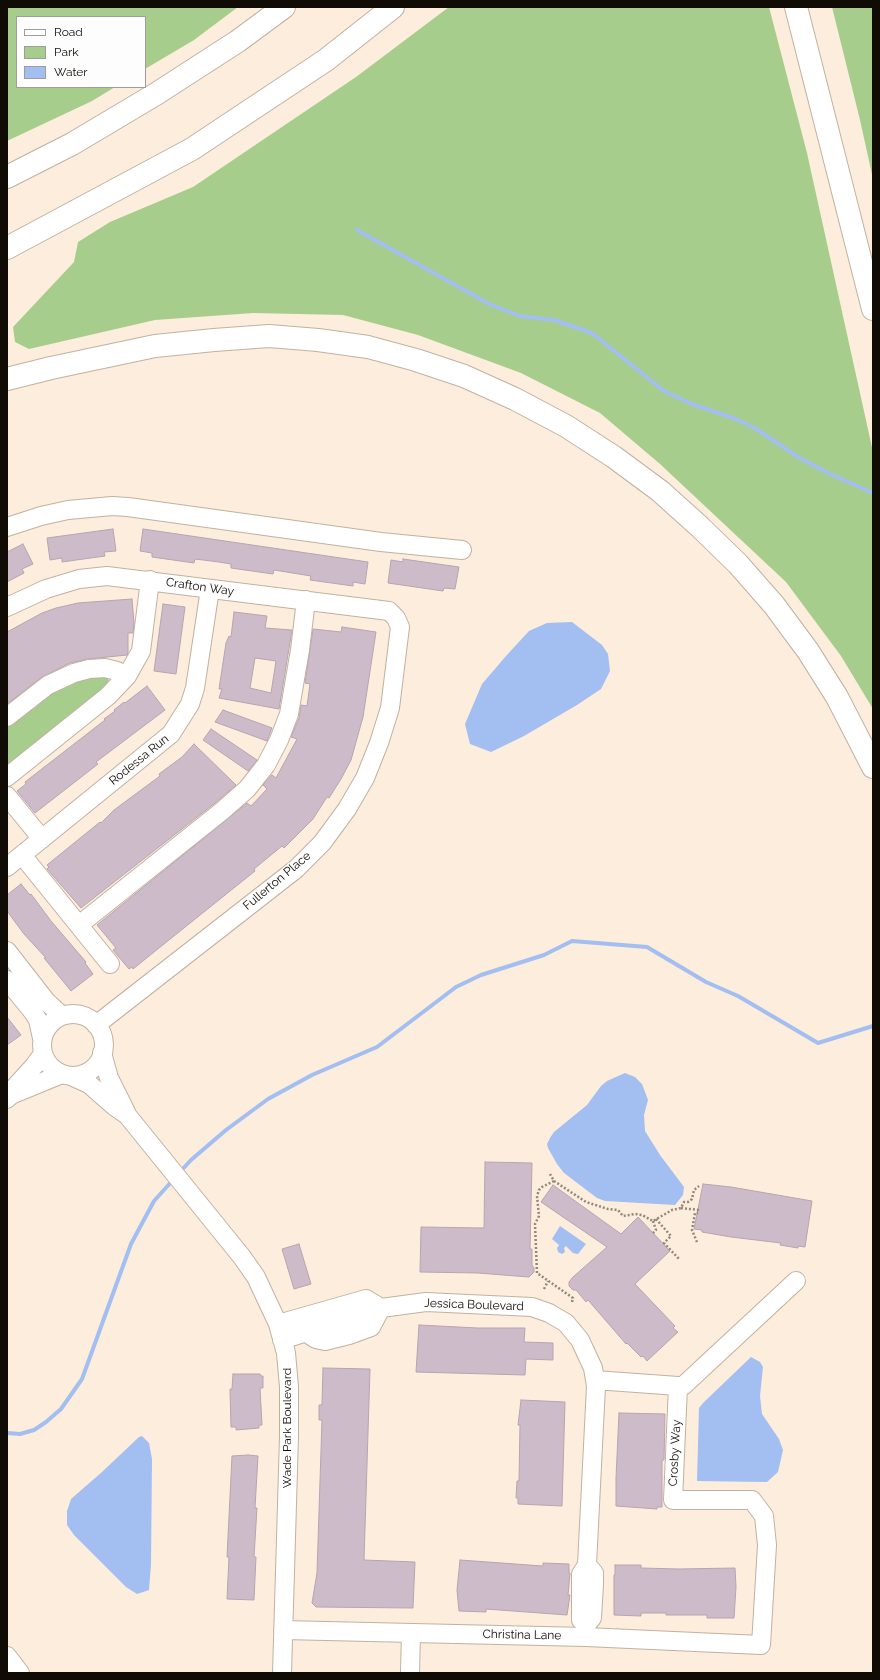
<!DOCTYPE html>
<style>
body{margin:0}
#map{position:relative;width:880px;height:1680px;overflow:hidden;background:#fdeddc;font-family:Raleway,sans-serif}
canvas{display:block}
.frame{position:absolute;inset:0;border:8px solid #110b06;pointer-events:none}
.legend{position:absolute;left:16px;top:16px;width:130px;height:72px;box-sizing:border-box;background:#fdfdfd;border:1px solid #9f9c9a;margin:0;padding:5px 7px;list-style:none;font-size:12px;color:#110b06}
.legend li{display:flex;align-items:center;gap:8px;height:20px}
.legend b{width:20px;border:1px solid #9f9c9a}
</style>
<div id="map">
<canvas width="880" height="1680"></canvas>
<div class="frame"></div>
<ul class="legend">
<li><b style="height:5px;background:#fff"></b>Road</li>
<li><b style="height:11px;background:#a7cd8c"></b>Park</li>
<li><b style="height:11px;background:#a3bef0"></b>Water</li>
</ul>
</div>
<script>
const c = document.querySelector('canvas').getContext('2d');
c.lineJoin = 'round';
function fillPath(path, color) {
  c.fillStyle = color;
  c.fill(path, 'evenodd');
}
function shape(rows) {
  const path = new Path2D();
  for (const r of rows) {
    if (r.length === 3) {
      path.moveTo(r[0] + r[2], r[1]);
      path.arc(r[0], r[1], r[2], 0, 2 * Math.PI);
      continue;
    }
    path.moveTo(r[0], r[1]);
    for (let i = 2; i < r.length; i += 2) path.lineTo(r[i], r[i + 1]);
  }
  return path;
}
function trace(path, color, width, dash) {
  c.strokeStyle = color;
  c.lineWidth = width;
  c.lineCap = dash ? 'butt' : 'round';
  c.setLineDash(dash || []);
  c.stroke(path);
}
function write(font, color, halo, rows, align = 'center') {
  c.font = font + ' Raleway,sans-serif';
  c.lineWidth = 3;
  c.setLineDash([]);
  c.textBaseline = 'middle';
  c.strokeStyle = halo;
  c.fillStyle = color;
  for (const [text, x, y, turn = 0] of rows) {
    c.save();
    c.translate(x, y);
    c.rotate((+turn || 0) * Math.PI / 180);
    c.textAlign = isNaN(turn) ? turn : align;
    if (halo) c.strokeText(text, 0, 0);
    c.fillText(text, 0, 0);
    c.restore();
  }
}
const green = shape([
 [7,7,238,7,194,40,145,69,145,17,17,17,17,87,115,87,92,101,7,141],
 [449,7,769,7,807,153,873,452,873,709,841,656,786,582,660,464,600,413,521,373,418,335,343,315,253,313,155,320,29,349,15,342,13,327,74,262,78,242,110,222,193,187,356,77],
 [832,7,873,7,873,179,860,120],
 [84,675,108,677,109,683,7,769,7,726,52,690]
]);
const water = shape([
 [572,622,602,645,608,654,610,671,601,689,577,705,524,736,491,752,470,744,465,724,482,684,506,656,529,631,547,623],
 [625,1073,635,1077,642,1084,648,1100,644,1115,645,1131,660,1155,684,1187,683,1195,675,1205,605,1201,597,1198,564,1173,557,1164,548,1148,547,1144,550,1138,554,1132,587,1105,601,1086,607,1081],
 [560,1226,586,1244,578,1254,573,1253,566,1246,564,1248,565,1252,562,1254,558,1252,557,1248,559,1245,552,1239],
 [751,1357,760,1362,763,1367,760,1396,762,1414,779,1439,783,1450,778,1472,767,1482,697,1481,699,1408,703,1403],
 [142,1436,149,1443,152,1459,151,1564,149,1590,137,1594,126,1587,74,1535,67,1525,67,1511,71,1499,102,1472,139,1437]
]);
const stream = shape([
 [357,230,491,305,520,316,554,320,592,333,664,391,692,404,733,418,755,428,798,457,826,472,873,493],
 [179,1173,191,1160,226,1130,268,1099,312,1075,377,1047,456,987,481,975,544,955,572,941,647,947,706,982,738,996,818,1043,873,1026],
 [7,1433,20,1434,34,1430,46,1422,61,1409,82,1379,131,1244,154,1201,173,1180]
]);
const building = shape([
 [113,529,116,551,104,552,105,556,62,562,62,558,50,560,47,538,113,529],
 [143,529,368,562,365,584,353,582,353,586,310,580,311,576,274,570,273,574,231,568,231,564,219,562,195,559,194,563,152,557,152,553,140,551,143,529],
 [23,544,33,564,22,569,24,573,7,582,7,552,23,544],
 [403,559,459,567,455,589,444,588,443,591,388,583,391,560,403,562,403,559],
 [132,599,134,623,133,633,128,633,128,652,127,655,88,659,70,663,42,677,7,704,7,632,42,613,56,608,78,603,132,599],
 [163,604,185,607,176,674,154,671,163,604],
 [234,612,267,616,265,628,292,630,279,709,219,698,222,689,219,689,226,643,229,636,231,637,234,612],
 [255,658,276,661,271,693,250,688,255,658],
 [342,627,376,632,363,717,351,760,341,779,329,798,327,797,313,819,284,848,282,846,254,869,255,871,159,948,133,969,132,967,129,969,113,950,116,948,97,925,247,803,251,806,267,789,263,785,272,775,276,778,297,739,291,737,299,718,301,705,307,706,310,684,305,683,313,629,341,632,342,627],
 [147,686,165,710,96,762,98,764,35,813,17,791,26,784,25,782,105,720,104,719,115,711,114,710,124,702,125,703,147,686],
 [223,710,272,728,267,741,215,722,223,710],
 [211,729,257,760,248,771,203,740,211,729],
 [194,744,236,785,215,803,81,908,47,869,49,867,47,865,100,822,101,823,114,810,160,776,159,774,182,757,194,744],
 [21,884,30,895,31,894,51,921,86,962,85,963,93,974,71,991,44,958,46,958,24,934,7,911,7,895,21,884],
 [7,1017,21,1035,7,1045,7,1017],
 [485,1162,532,1163,530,1249,532,1249,532,1265,534,1268,534,1272,529,1277,478,1273,420,1272,421,1227,484,1228,485,1162],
 [703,1184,731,1187,812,1201,805,1247,798,1246,798,1248,780,1245,781,1243,731,1237,702,1232,702,1230,694,1229,703,1184],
 [553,1185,621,1234,638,1217,670,1251,635,1284,675,1326,673,1328,678,1332,647,1361,643,1356,641,1357,627,1343,626,1344,588,1300,586,1302,576,1290,573,1290,569,1286,569,1282,573,1277,607,1247,541,1202,553,1185],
 [299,1244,311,1284,294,1289,282,1249,299,1244],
 [419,1325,478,1328,525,1328,524,1342,553,1343,553,1360,526,1359,525,1375,416,1372,419,1325],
 [323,1368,370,1369,364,1560,415,1562,413,1608,316,1607,312,1603,317,1573,322,1420,319,1420,319,1405,322,1405,323,1368],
 [233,1374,260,1374,261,1376,263,1376,263,1388,260,1388,262,1425,259,1425,259,1428,236,1430,236,1427,231,1427,230,1389,232,1389,233,1374],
 [521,1400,565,1402,562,1506,518,1504,518,1498,516,1498,517,1481,519,1481,520,1425,518,1425,521,1400],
 [619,1413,665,1414,664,1460,662,1460,662,1507,657,1507,657,1509,616,1506,616,1478,619,1413],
 [248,1455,258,1456,255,1508,257,1508,254,1557,256,1557,254,1600,227,1599,229,1557,227,1557,232,1456,248,1455],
 [460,1560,543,1566,543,1563,569,1564,569,1573,570,1573,568,1595,570,1595,567,1615,486,1609,486,1612,459,1611,457,1590,460,1560],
 [615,1565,641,1565,641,1568,679,1569,735,1568,736,1587,734,1618,707,1618,707,1615,666,1615,666,1613,641,1613,641,1616,614,1615,614,1575,615,1575,615,1565]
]);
const path = shape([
 [550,1174,554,1181,586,1202,608,1209,618,1210,623,1216,635,1214,642,1215,653,1221,672,1210,681,1208,684,1202,688,1202,692,1199,694,1190,699,1186],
 [554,1181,542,1187,539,1190,537,1196,539,1216,535,1224,537,1273,573,1298,572,1302],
 [681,1208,699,1210],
 [656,1219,671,1236,664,1243,679,1259],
 [653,1221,656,1230,653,1233],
 [697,1242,692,1230,695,1213,698,1213],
 [544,1289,548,1281]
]);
const minor = shape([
 [7,527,41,516,68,510,112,506,128,507,381,542,462,550],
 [7,607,46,589,79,579,107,576,389,611,396,618,400,627,390,708,379,743,365,778,347,809,322,843,296,869,96,1025],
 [7,717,48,685,74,673,89,669,105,668,117,671,127,676],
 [7,777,108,696,127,676,141,651,150,580],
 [7,796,42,839],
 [22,855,110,964],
 [7,867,171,734,190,704,195,688,210,589],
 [79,925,222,811,247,789,266,765,279,740,289,714,300,650,306,600],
 [7,951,46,1001,62,1016],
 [7,980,33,1012,38,1020,42,1038],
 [73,1045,31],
 [102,1053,109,1078,126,1112],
 [71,1076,89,1084,114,1106,127,1115,242,1257,256,1277,278,1324,286,1353,289,1387,289,1436,282,1673],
 [11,1095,14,1088,34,1066,43,1054],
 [7,1099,11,1095,62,1074],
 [278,1324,366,1299,381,1308],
 [305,1332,316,1339,325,1341,349,1335,371,1327,381,1308],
 [282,1340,381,1308,426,1302,532,1307,549,1313,566,1323,580,1340,593,1368,596,1386,587,1565,581,1574,581,1620,587,1624],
 [595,1380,678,1386],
 [586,1625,592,1618,594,1584,594,1573,587,1565],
 [283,1630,586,1637,761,1645,767,1545,764,1516,752,1500,673,1500,678,1386,683,1386,796,1281],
 [7,1656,20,1673],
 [410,1673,411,1633]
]);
const highway = shape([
 [796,7,873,309],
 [7,177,72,144,156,94,238,41,284,7],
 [7,248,192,149,326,60,393,7],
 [7,379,51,368,155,346,214,340,269,336,318,340,368,347,416,360,464,376,515,399,566,426,614,457,660,491,700,527,738,564,774,605,808,651,837,697,873,767]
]);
const streetNames = [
 ["Crafton Way",200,587,8],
 ["Rodessa Run",139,760,-39],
 ["Fullerton Place",277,881,-40],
 ["Jessica Boulevard",474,1305,2],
 ["Wade Park Boulevard",287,1428,-90],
 ["Crosby Way",675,1453,-87],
 ["Christina Lane",522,1635,1]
];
fillPath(green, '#a7cd8c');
fillPath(water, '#a3bef0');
trace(stream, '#a3bef0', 4);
fillPath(building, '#cebbc9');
trace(building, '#b6a4b1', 1);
trace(minor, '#c0b1a1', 20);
trace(highway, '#c0b1a1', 24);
trace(path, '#92877b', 2.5, [2, 2]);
trace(minor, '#fff', 18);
trace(highway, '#fff', 22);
write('12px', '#110b06', '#fdfdfd', streetNames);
</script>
